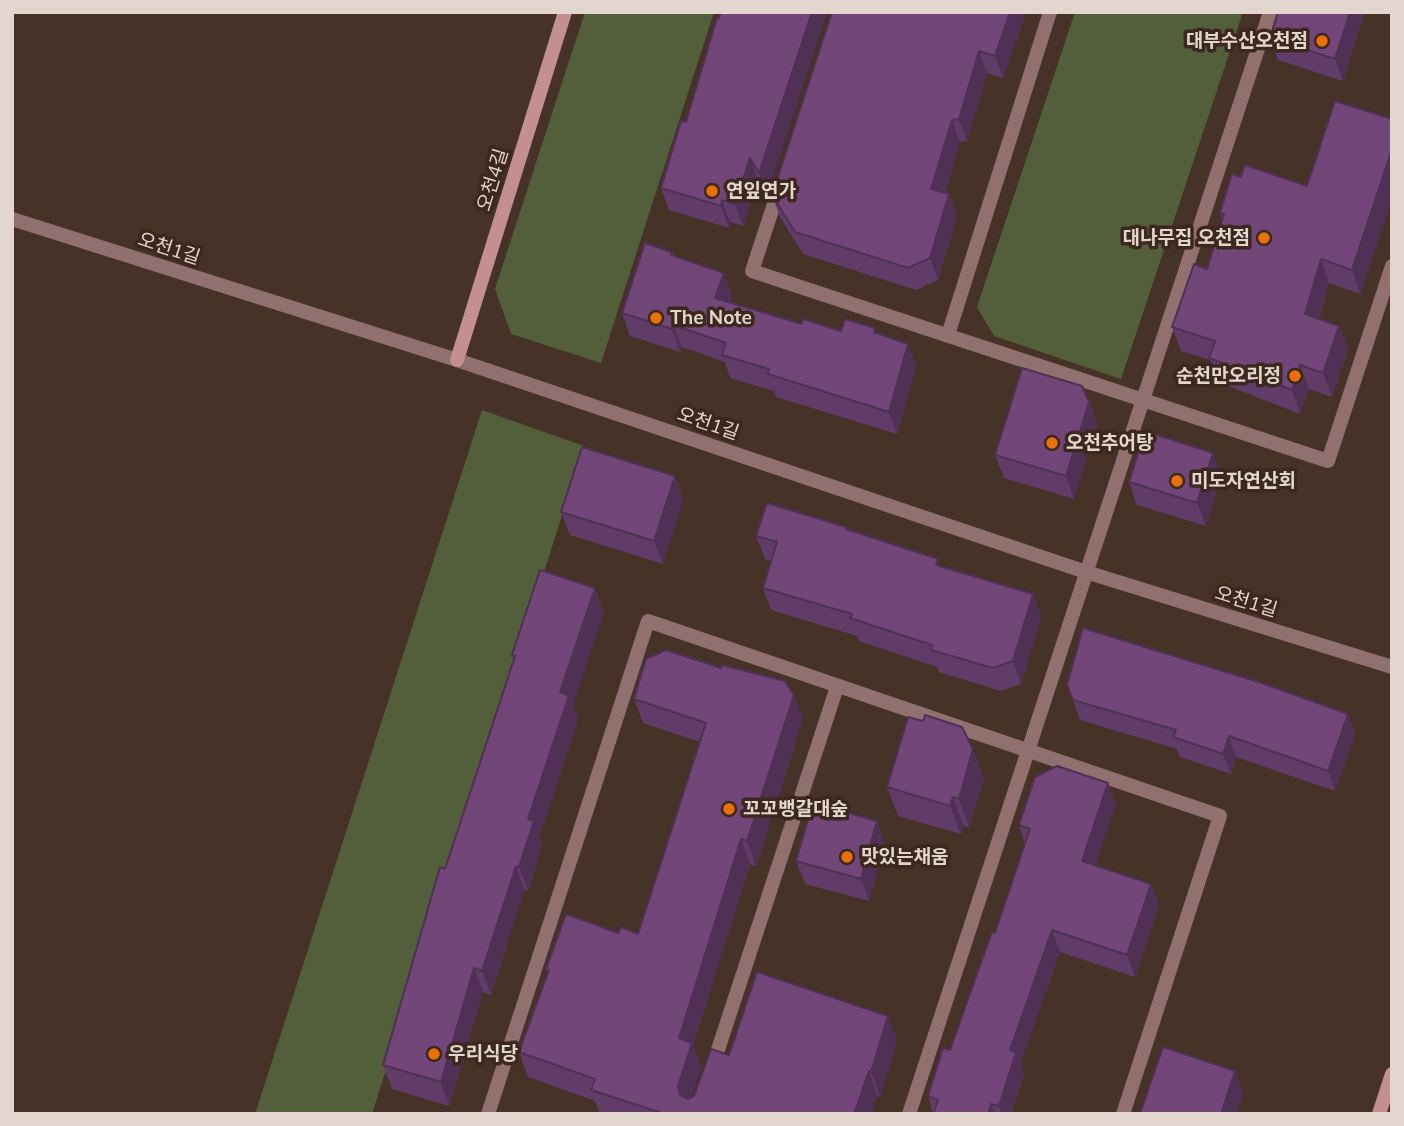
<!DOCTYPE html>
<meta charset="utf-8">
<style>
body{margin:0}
#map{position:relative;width:1404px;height:1126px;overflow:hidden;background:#463227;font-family:Mulish,sans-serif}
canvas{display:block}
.frame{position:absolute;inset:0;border:14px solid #e3d6cf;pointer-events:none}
</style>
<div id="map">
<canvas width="1404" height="1126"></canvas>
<div class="frame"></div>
</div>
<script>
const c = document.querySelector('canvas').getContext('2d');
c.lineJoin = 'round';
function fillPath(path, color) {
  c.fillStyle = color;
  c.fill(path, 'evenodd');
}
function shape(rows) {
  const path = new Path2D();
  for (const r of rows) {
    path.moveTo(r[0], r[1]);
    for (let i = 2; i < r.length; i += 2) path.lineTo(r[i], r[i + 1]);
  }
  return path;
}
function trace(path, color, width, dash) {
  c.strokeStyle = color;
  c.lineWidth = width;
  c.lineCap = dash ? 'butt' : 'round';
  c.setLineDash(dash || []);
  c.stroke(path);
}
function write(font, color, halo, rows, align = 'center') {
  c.font = font + ' Mulish,"Noto Sans KR",sans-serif';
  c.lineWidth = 7;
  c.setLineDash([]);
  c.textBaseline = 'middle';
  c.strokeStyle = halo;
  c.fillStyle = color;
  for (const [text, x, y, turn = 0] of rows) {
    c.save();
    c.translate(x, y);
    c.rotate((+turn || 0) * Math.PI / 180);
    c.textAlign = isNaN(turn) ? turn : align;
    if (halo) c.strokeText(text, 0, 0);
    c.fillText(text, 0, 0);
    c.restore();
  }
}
const green = shape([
 [585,12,714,12,601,363,511,334,495,289],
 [1075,12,1234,12,1242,15,1121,379,994,336,977,307],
 [482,410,584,446,372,1114,255,1114]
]);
const street = shape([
 [780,186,752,271,1328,461,1392,266],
 [12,219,457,360,1086,572,1392,667],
 [948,335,1050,12],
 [712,1068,837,687],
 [488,1114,648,621,1220,816,1123,1114],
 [909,1114,1270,12]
]);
const secondary = shape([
 [457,360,565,12],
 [1379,1114,1392,1074]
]);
const wall = shape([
 [721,12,827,12,767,195,758,180,743,226,730,222,729,228,669,210,661,188,686,122],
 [1364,14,1343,81,1278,60,1270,38],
 [1025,15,1003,78,987,73,967,141,960,142,945,193,949,194,957,216,938,280,916,290,803,254,780,217,772,195],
 [1392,119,1392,199,1360,294,1329,283,1319,319,1339,326,1348,349,1332,397,1309,389,1300,414,1218,382,1210,360,1181,351,1172,327,1207,269,1222,220,1220,213,1241,177,1307,186],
 [672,252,674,256,732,295,730,303,802,324,841,331,877,333,908,344,916,366,897,434,776,397,774,391,730,378,725,362,682,347,680,352,630,336,622,313],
 [1089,402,1097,424,1074,499,1004,478,995,455],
 [675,476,683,499,663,564,570,535,561,512],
 [1221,476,1206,526,1137,505,1129,482],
 [847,529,941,567,1033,594,1041,617,1021,684,1001,691,939,672,937,667,859,641,857,636,771,610,763,588,771,561,765,559,756,536],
 [604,612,573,705,578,719,539,837,542,845,528,891,524,890,491,995,483,992,449,1106,392,1089,383,1065,445,869,514,660,512,655],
 [1067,685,1348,714,1355,734,1335,791,1236,757,1231,774,1180,757,1177,749,1080,720],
 [794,695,803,719,756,866,750,864,693,1045,701,1067,691,1097,694,1096,729,1055,888,1016,897,1040,880,1097,877,1096,871,1114,600,1114,595,1101,528,1077,519,1052,548,973,546,969,618,933,638,934,700,742,643,723,634,699],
 [984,778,969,828,964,826,961,834,898,816,887,787],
 [1108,783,1116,805,1095,865,1159,905,1135,977,1060,952,1020,1064,1024,1074,1011,1114,933,1114,928,1096,950,1050,995,933,1025,844,1019,825],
 [885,844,869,901,805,884,796,861]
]);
const shadedWall = shape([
 [812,12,827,12,767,195,759,173],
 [1010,12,1024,12,1025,15,1003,78,995,56],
 [1350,12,1364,12,1364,14,1343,81,1335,59],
 [979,51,987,73,967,141,959,119],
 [952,120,960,142,940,211,931,189],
 [1392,149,1392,199,1360,294,1352,270],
 [750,158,758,180,743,226,735,204],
 [949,194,957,216,938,280,930,258],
 [722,200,730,222,729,228,721,206],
 [1321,259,1329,283,1313,337,1305,314],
 [724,273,732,295,724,321,715,298],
 [673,325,682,347,680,352,672,329],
 [1339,326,1348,349,1332,397,1323,373],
 [908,344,916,366,897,434,889,412],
 [1300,365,1309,389,1300,414,1292,390],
 [1089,402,1097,424,1074,499,1066,476],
 [1213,453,1221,476,1206,526,1197,503],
 [675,476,683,499,663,564,654,541],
 [595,588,604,612,573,705,578,719,539,837,542,845,528,891,519,867,528,819,560,692],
 [1033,594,1041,617,1021,684,1013,661],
 [794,695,803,719,756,866,747,841],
 [1348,714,1355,734,1335,791,1328,771],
 [1229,736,1236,757,1231,774,1223,754],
 [973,749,984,778,969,828,959,799],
 [1108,783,1116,805,1089,882,1082,861],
 [953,797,964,826,961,834,950,806],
 [877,821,885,844,869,901,861,879],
 [741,839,750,864,693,1045,701,1067,687,1111,680,1095,678,1086,679,1038],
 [516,866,524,890,491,995,482,971],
 [1151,884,1159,905,1135,977,1127,955],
 [1052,930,1060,952,1020,1064,1024,1074,1011,1114,1002,1114,999,1106,1010,1050],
 [474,968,483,992,449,1106,441,1082],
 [888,1016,897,1040,880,1097,871,1072],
 [869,1071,877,1096,871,1114,854,1114],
 [1235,1071,1244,1094,1237,1114,1221,1114],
 [991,1104,995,1114,988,1114]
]);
const building = shape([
 [721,12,812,12,759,173,750,158,735,204,722,200,721,206,661,188,681,121,686,122,717,18,719,18,721,12],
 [832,12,1010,12,995,56,979,51,959,119,952,120,931,189,949,194,930,258,908,268,795,232,772,195,832,12],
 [1278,12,1350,12,1335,59,1270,38,1278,12],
 [1335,101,1392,119,1392,149,1352,270,1321,259,1305,314,1339,326,1323,373,1300,365,1292,390,1209,358,1215,341,1172,327,1194,264,1207,269,1224,214,1220,213,1232,174,1241,177,1245,165,1307,186,1335,101],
 [645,243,672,252,671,255,724,273,715,298,802,324,803,319,841,331,845,319,875,328,874,332,908,344,889,412,768,374,769,369,722,355,726,343,673,325,672,329,622,313,645,243],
 [1022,368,1082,386,1089,402,1066,476,995,455,1022,368],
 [1145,431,1213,453,1197,503,1129,482,1145,431],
 [582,447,675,476,654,541,561,512,582,447],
 [767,503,846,527,846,529,938,559,936,565,1033,594,1013,661,993,668,931,650,932,645,850,618,852,614,763,588,777,542,756,536,767,503],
 [540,570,595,588,560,692,569,695,528,819,534,821,519,867,516,866,482,971,474,968,441,1082,383,1065,440,867,445,869,515,656,512,655,540,570],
 [1083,628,1262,683,1348,714,1328,771,1229,736,1223,754,1173,737,1176,730,1073,700,1067,685,1083,628],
 [666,650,721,668,722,665,785,681,794,695,747,841,741,839,679,1038,692,1043,678,1086,680,1095,688,1099,694,1096,711,1049,729,1055,757,972,888,1016,871,1072,869,1071,854,1114,665,1114,591,1090,595,1079,519,1052,549,970,546,969,566,914,618,933,621,927,638,934,706,723,634,699,646,659,666,650],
 [925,715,962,727,973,749,959,799,953,797,950,806,887,787,908,717,923,721,925,715],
 [1057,766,1108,783,1082,861,1151,884,1127,955,1052,930,1010,1050,1016,1052,999,1106,991,1104,988,1114,933,1114,938,1100,928,1096,943,1048,950,1050,992,932,995,933,1030,829,1019,825,1035,777,1057,766],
 [813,803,877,821,861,879,796,861,813,803],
 [1163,1047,1235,1071,1221,1114,1140,1114,1163,1047]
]);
const markers = [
 [1322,41,7,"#e8710a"],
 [712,191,7,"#e8710a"],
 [1264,238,7,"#e8710a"],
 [656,318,7,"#e8710a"],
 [1295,376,7,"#e8710a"],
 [1052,443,7,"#e8710a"],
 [1177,481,7,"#e8710a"],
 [729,809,7,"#e8710a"],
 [847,857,7,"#e8710a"],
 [434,1054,7,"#e8710a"]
];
const poiNames = [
 ["대부수산오천점",1308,41,"right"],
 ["연잎연가",726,191],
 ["대나무집 오천점",1250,238,"right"],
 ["The Note",670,318],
 ["순천만오리정",1281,376,"right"],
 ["오천추어탕",1066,443],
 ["미도자연산회",1191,481],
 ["꼬꼬뱅갈대숲",743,809],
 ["맛있는채움",861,857],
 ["우리식당",448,1054]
];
const streetNames = [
 ["오천4길",493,180,-73],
 ["오천1길",169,249,18],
 ["오천1길",708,424,19],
 ["오천1길",1246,602,17]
];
fillPath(green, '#525f3a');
trace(street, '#917070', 14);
trace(secondary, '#c48f90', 14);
fillPath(wall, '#623c68');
fillPath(shadedWall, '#503155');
fillPath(building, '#724679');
trace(building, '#503155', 2);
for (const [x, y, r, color] of markers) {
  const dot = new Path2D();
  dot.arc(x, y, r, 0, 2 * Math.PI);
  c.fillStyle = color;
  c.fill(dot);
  trace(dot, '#3c281e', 2.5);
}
write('bold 19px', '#e3d6cf', '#3c281e', poiNames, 'left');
write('19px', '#e3d6cf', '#3c281e', streetNames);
</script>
